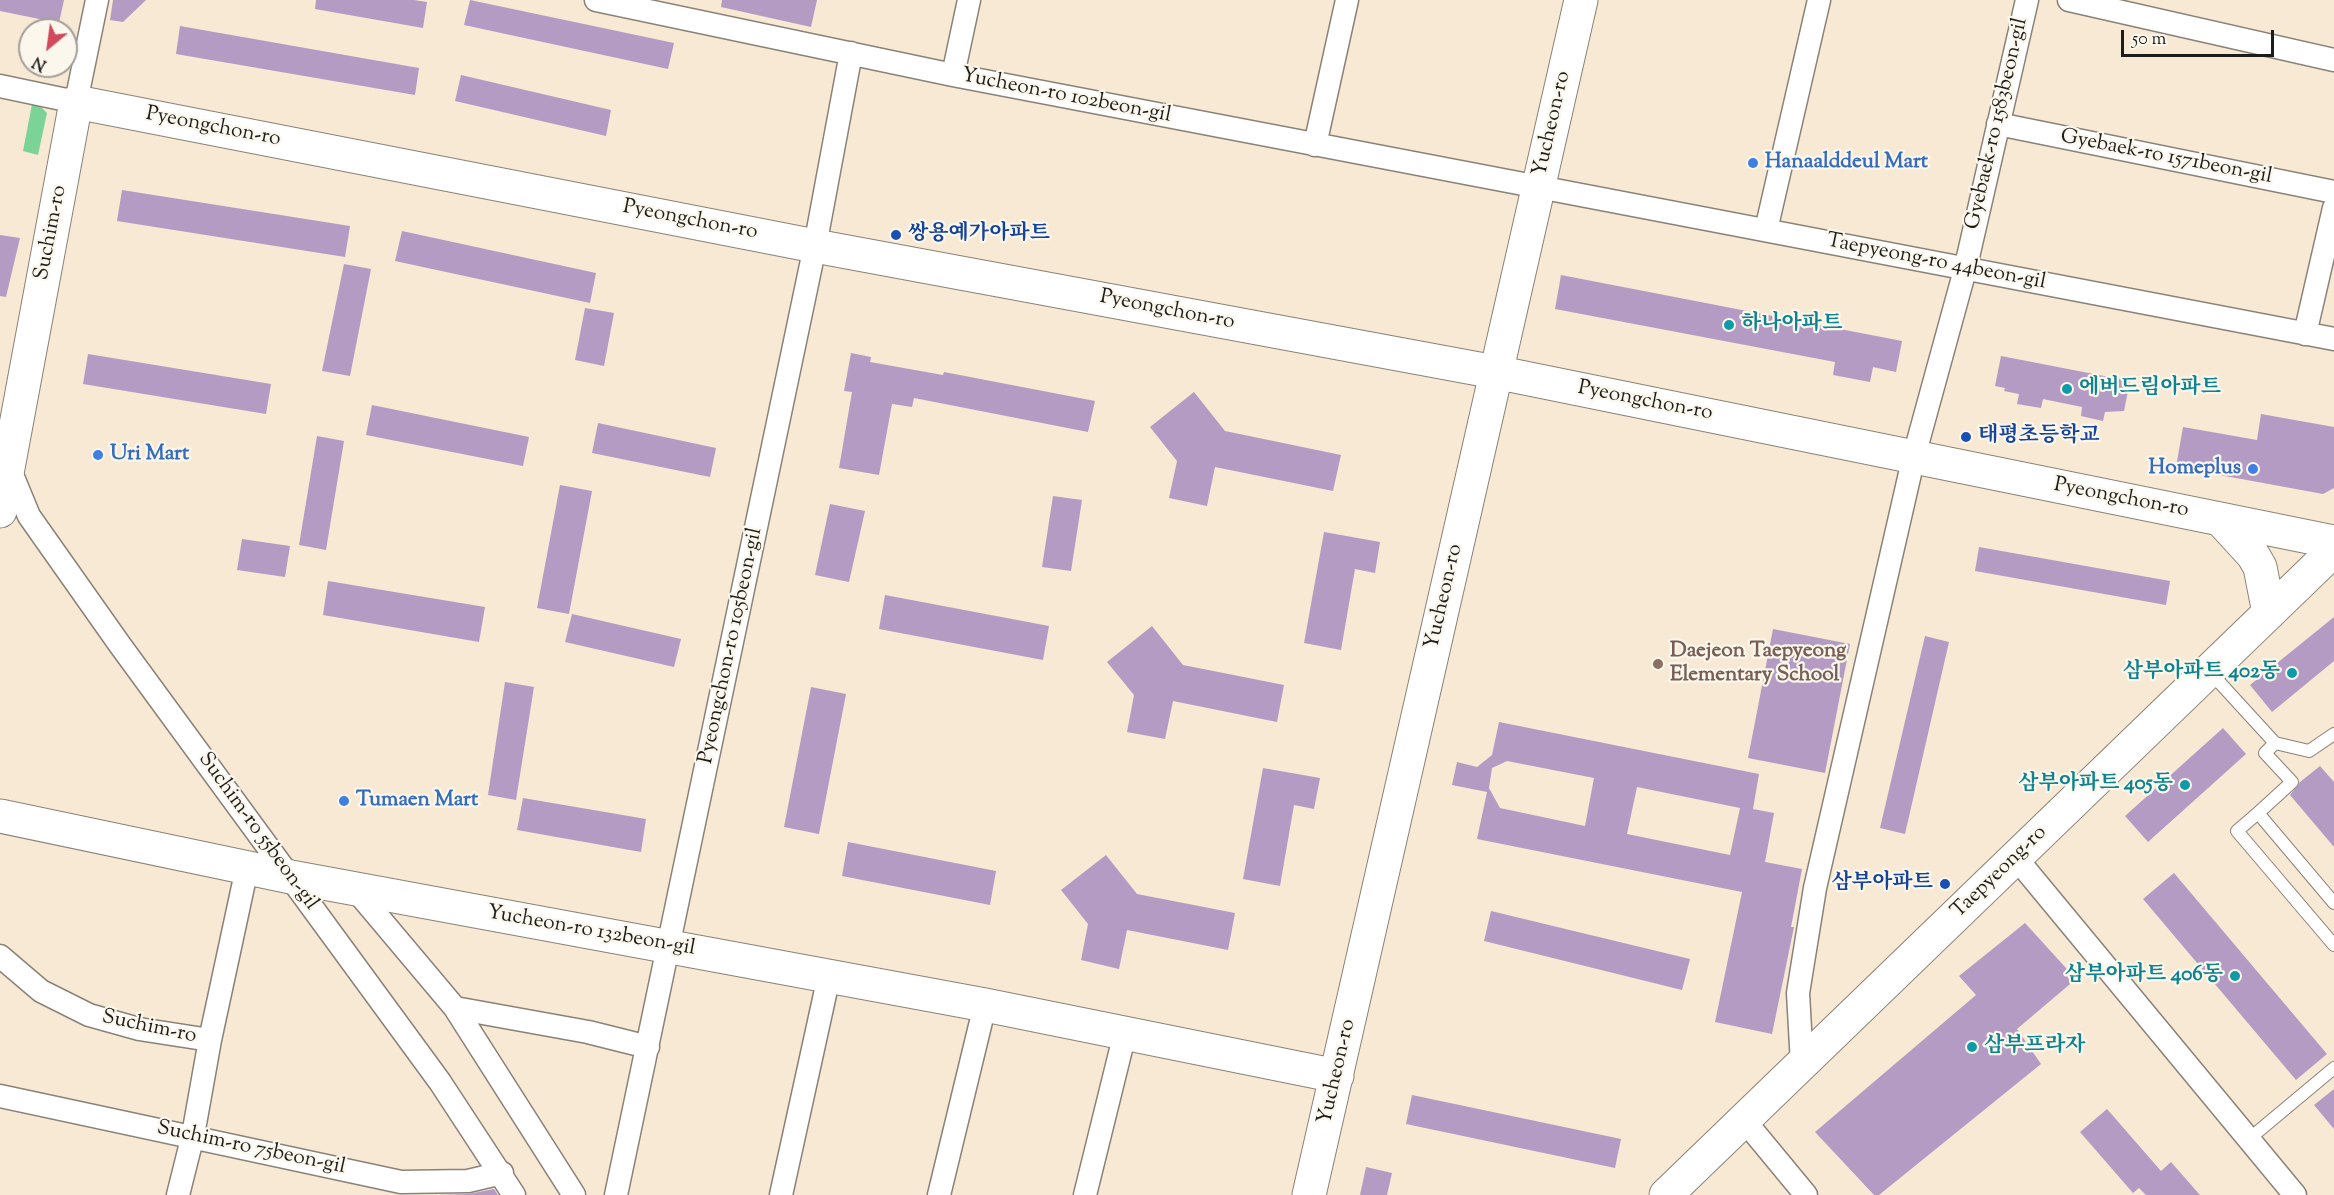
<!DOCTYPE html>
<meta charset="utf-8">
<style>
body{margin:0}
#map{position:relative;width:2334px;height:1195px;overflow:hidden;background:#f7e9d4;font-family:"Sorts Mill Goudy",serif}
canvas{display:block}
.north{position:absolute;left:18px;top:18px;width:60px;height:60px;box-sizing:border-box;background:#fbf7ec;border:2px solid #a29f99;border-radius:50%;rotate:209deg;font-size:16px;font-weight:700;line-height:24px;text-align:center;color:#1c1c1c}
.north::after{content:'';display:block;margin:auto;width:21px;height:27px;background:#d1495b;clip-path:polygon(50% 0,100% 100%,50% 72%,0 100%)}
.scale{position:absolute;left:2121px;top:30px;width:153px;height:27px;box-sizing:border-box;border:3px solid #1c1c1c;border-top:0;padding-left:8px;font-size:18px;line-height:21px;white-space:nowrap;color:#1c1c1c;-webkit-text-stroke:4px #fbf7ec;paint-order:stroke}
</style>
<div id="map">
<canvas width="2334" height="1195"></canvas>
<div class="north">N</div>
<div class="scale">50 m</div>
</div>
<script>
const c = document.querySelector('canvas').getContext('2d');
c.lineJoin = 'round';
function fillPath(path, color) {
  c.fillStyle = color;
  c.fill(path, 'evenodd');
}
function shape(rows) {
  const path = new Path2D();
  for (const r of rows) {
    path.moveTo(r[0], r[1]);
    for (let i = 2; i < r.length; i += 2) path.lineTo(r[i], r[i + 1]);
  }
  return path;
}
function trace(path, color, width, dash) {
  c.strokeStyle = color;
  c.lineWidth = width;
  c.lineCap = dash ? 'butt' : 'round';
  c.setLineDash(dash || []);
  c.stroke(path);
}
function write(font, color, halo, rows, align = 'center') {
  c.font = font + ' "Sorts Mill Goudy","Noto Serif KR",serif';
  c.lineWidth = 4.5;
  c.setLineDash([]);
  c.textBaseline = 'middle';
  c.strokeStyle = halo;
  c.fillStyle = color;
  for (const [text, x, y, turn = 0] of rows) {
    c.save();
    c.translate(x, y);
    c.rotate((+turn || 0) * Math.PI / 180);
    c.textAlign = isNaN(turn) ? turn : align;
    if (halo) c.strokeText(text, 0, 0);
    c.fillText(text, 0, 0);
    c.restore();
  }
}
const green = shape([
 [33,99,47,113,38,155,23,151]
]);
const building = shape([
 [0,0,64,0,59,23,0,11],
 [113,0,146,0,123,22,110,20],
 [316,0,414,0,427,2,423,28,315,9],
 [470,0,674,43,668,69,464,25],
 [722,0,817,0,811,27,721,7],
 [180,26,419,68,415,95,176,54],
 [461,75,611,110,606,136,455,101],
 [122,190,350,226,345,257,117,221],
 [402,231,596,273,590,303,395,261],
 [0,235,20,238,6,297,0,296],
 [344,264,371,269,350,376,322,371],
 [1561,275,1902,341,1896,372,1873,367,1870,382,1833,375,1835,362,1555,309],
 [585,308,614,313,604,366,575,360],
 [851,353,871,357,870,362,943,375,944,372,1095,401,1088,432,914,398,912,407,892,404,879,475,839,468,852,392,844,391],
 [88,354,271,384,266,414,83,384],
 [2001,356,2130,381,2124,411,2105,412,2103,421,2081,416,2082,407,2043,399,2041,408,2017,404,2019,394,2004,391,2005,388,1995,386],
 [1194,392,1225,431,1341,455,1333,491,1215,467,1207,506,1169,498,1177,461,1150,427],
 [372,405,529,437,523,466,366,435],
 [2261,414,2334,427,2334,488,2323,494,2176,467,2183,427,2257,440],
 [598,423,716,448,710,477,592,453],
 [317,436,344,441,326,550,299,545],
 [560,485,592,491,569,614,537,608],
 [1053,496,1082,500,1071,571,1042,567],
 [830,504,865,511,849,582,815,575],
 [1324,532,1380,542,1375,573,1355,569,1341,650,1304,643],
 [242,539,290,546,285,577,237,570],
 [1979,547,2170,581,2166,605,1975,571],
 [328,581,485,607,479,642,323,615],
 [885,595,1049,626,1043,660,879,629],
 [572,614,681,639,674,667,565,642],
 [2334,617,2334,661,2272,712,2250,685],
 [1152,626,1183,665,1284,685,1277,722,1173,701,1165,739,1127,732,1134,695,1107,662],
 [1773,629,1850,644,1825,773,1748,758],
 [1925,636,1949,642,1905,834,1880,828],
 [505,682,534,687,516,800,488,795],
 [811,687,846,694,819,834,784,827],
 [1499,722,1759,774,1753,809,1774,813,1765,862,1802,869,1791,927,1794,927,1772,1034,1715,1022,1742,892,1477,839,1487,792,1452,785,1457,762,1477,767,1492,755],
 [1507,761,1594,778,1585,826,1500,808,1489,788,1492,768],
 [1637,787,1740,808,1730,855,1627,834],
 [2223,728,2246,754,2148,842,2125,816],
 [2320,766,2334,782,2334,847,2290,795,2300,782],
 [1263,768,1320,778,1314,809,1294,805,1280,886,1243,879],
 [523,798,646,819,641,852,517,830],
 [848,842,996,871,990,905,842,876],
 [1106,855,1137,894,1235,913,1228,950,1127,930,1119,969,1081,960,1088,924,1061,890],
 [2174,873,2327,1054,2296,1080,2143,899],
 [1491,911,1690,959,1682,990,1484,941],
 [2025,923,2076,979,2017,1029,2041,1064,1879,1195,1874,1195,1815,1132,1976,995,1959,976],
 [2334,1089,2334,1129,2314,1105],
 [1412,1095,1621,1139,1615,1168,1406,1124],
 [2107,1109,2161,1171,2171,1162,2200,1195,2146,1195,2139,1188,2133,1193,2080,1132],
 [1366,1167,1392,1173,1387,1195,1360,1195],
 [494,1189,498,1195,437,1195,468,1194]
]);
const lane = shape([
 [2210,672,2275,743,2265,753,2292,782,2258,813],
 [2275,743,2309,751,2334,734],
 [2334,903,2258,813,2237,831,2334,945],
 [2249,1139,2334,1068]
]);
const street = shape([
 [596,0,953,75,2334,339],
 [2069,0,2334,60],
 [953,75,969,0],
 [0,86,76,102,97,0],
 [1998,124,2334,192],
 [1315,145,1347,0],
 [1766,230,1819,0],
 [2305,334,2334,208],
 [8,465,29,516,120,645,440,1082,514,1195],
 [2016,858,2295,1195],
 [354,888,455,1008,574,1195],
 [0,956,41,991,89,1015,139,1029,210,1040],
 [455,1008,588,1032,648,1047],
 [1802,1064,1798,993,1815,888,1914,456,1965,270,2027,0],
 [0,1096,401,1182,468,1181,502,1173],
 [1744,1120,1806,1195],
 [178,1195,193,1135,210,1040,247,868],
 [616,1195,815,246,851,53],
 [781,1195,829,976],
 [939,1195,985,1005],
 [1085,1195,1125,1033]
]);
const secondary = shape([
 [0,511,76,102,815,246,1495,372,2334,542],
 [2220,519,2253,555,2260,567,2269,613],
 [0,816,291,877,985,1005,1337,1076],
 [1309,1195,1581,0],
 [1666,1195,2334,550]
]);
const markers = [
 [1753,163,6,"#3f7fe0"],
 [896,235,6,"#1a4fb4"],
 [1729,325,6,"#0f9aa8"],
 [2067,389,6,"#0f9aa8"],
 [1966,437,6,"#1a4fb4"],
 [98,455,6,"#3f7fe0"],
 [2253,469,6,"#3f7fe0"],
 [1658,664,6,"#8d6e63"],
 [2292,673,6,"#0f9aa8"],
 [2185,785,6,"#0f9aa8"],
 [344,801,6,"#3f7fe0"],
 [1945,884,6,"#1a4fb4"],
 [2235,976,6,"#0f9aa8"],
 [1972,1047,6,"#0f9aa8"]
];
const streetNames = [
 ["Yucheon-ro 102beon-gil",1066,97,11],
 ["Yucheon-ro",1553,124,-77],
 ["Gyebaek-ro 1583beon-gil",1998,124,-77],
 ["Pyeongchon-ro",213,128,11],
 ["Gyebaek-ro 1571beon-gil",2166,158,11],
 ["Pyeongchon-ro",690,221,11],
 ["Suchim-ro",52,233,-79],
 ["Taepyeong-ro 44beon-gil",1936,263,11],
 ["Pyeongchon-ro",1167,311,11],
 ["Pyeongchon-ro",1645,402,11],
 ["Pyeongchon-ro",2121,499,11],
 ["Yucheon-ro",1445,597,-77],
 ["Pyeongchon-ro 105beon-gil",732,646,-78],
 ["Suchim-ro 55beon-gil",257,832,54],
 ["Taepyeong-ro",2000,873,-44],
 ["Yucheon-ro 132beon-gil",591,932,10],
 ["Suchim-ro",149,1028,12],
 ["Yucheon-ro",1338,1072,-77],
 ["Suchim-ro 75beon-gil",251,1149,12]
];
const shopNames = [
 ["Hanaalddeul Mart",1765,163],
 ["Uri Mart",110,455],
 ["Homeplus",2241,469,"right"],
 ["Tumaen Mart",356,801]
];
const transitNames = [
 ["쌍용예가아파트",908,235],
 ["태평초등학교",1978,437],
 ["삼부아파트",1933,884,"right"]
];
const cultureNames = [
 ["하나아파트",1741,325],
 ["에버드림아파트",2079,389],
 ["삼부아파트 402동",2280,673,"right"],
 ["삼부아파트 405동",2173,785,"right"],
 ["삼부아파트 406동",2223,976,"right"],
 ["삼부프라자",1984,1047]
];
const educationNames = [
 ["Daejeon Taepyeong",1670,652],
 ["Elementary School",1670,676]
];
fillPath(green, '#7cd398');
fillPath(building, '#b49bc4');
trace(lane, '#8a8278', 14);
trace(street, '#8a8278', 25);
trace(secondary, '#8a8278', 35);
trace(lane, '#fff', 12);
trace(street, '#fff', 22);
trace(secondary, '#fff', 33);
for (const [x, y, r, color] of markers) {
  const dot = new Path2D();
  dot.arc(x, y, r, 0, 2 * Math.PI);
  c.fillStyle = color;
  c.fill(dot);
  trace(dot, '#fbf7ec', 2);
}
write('21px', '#1c1c1c', '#fbf7ec', streetNames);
write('bold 21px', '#366cbe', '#fbf7ec', shopNames, 'left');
write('bold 21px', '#164399', '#fbf7ec', transitNames, 'left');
write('bold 21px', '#0d838f', '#fbf7ec', cultureNames, 'left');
write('bold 21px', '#785e54', '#fbf7ec', educationNames, 'left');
</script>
